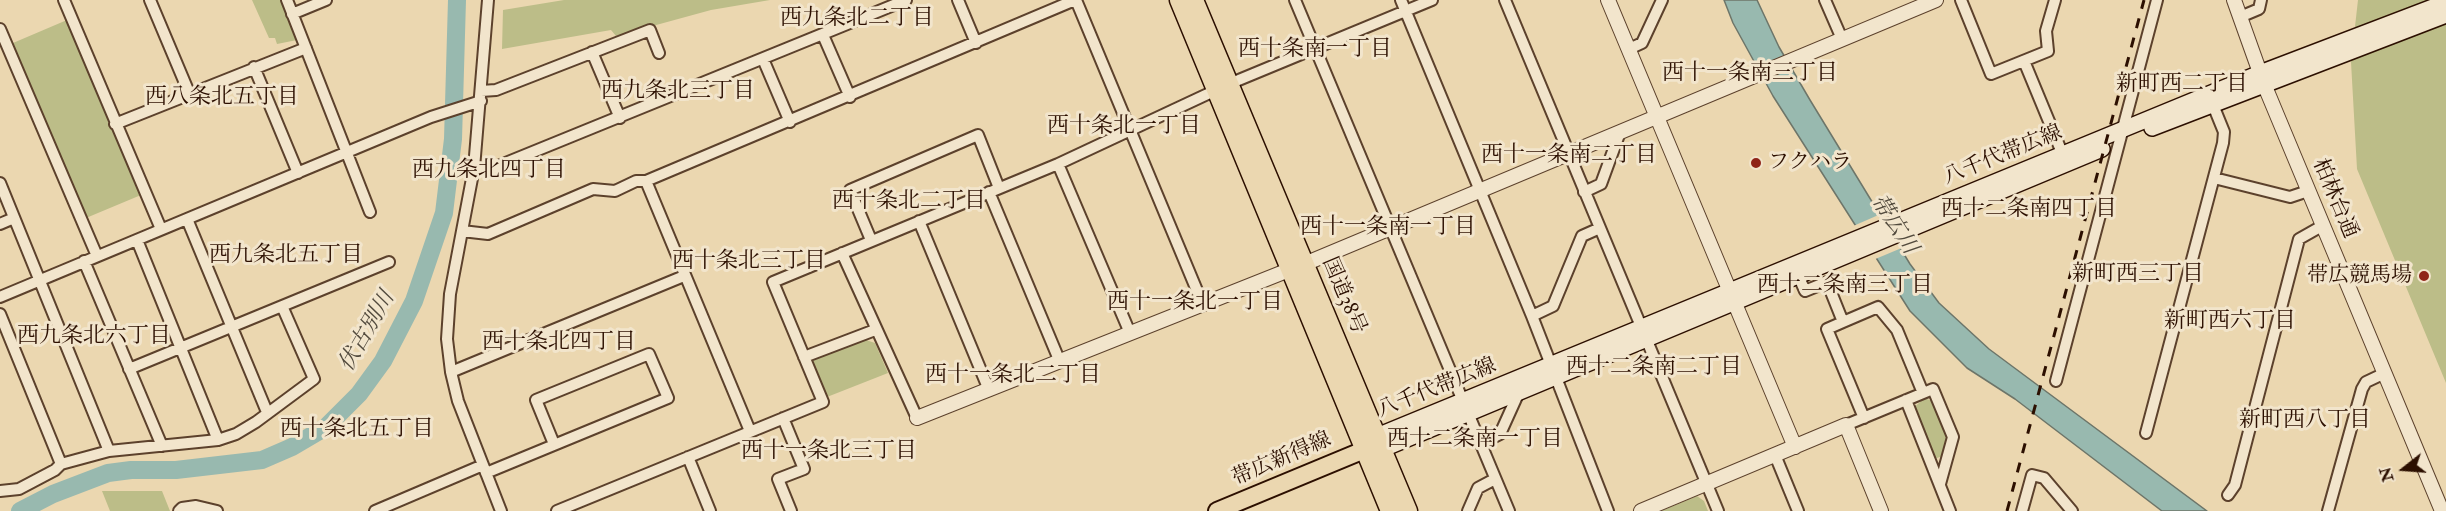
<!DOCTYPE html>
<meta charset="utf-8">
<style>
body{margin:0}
#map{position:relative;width:2446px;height:511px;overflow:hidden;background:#ebd7b0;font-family:"IM FELL Double Pica",serif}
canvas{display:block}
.north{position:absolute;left:2374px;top:439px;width:60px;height:60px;-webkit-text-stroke:4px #f2e5cc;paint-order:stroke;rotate:253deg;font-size:16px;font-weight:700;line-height:24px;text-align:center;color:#2c0f00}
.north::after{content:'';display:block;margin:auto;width:21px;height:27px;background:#2c0f00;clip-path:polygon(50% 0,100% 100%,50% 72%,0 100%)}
</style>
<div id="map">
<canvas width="2446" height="511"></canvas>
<div class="north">N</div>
</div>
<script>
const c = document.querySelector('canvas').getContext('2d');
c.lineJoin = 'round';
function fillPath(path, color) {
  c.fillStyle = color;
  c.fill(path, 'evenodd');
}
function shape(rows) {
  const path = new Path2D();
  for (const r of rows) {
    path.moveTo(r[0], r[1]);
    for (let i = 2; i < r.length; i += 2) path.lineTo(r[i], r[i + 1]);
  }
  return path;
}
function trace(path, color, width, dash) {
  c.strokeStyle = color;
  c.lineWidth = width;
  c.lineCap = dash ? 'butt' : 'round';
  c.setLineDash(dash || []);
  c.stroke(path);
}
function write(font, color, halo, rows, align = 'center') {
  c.font = font + ' "IM FELL Double Pica","Noto Serif JP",serif';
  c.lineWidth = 6;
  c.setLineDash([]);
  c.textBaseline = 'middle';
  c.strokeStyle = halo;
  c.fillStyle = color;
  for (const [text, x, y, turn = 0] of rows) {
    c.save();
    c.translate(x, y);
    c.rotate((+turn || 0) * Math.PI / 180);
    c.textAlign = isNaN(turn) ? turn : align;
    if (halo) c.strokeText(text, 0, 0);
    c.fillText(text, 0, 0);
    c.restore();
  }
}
const green = shape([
 [252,0,281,0,297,40,277,44,275,38,269,38],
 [564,0,770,0,711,10,616,36,611,30,502,49,503,10],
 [2358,0,2446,0,2446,383,2357,169,2351,62],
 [67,20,141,195,86,218,13,43],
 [863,339,875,343,888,373,827,397,812,361],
 [1925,398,1932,401,1947,438,1943,456,1934,459,1913,408],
 [102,491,162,491,170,511,110,511],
 [1697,496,1704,501,1708,511,1661,511]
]);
const water = shape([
 [1724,0,1757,0,1779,47,1810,100,1910,264,1939,303,1989,349,2207,511,2162,511,2015,399,1967,368,1910,311,1773,96,1733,23,1724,0]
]);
const pier = shape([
 [1883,213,1904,247,1873,260,1851,227]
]);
const river = shape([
 [20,511,53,494,108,473,131,470,176,470,262,460,292,447,326,427,359,394,383,361,414,301,444,213,453,139,457,0]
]);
const minor = shape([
 [64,0,161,229],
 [150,0,190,95],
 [287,0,370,212],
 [488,0,474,168,450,294,447,339,451,372,458,401,501,511],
 [958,0,976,43],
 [1076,0,1203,305],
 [1295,0,1509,511],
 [1401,0,1532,316,1608,511],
 [1505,0,1718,511],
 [1825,0,1842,39],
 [1961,0,1991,74,2048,51,2046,31,2055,0],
 [292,14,326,0],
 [2240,17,2259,9,2261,0],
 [0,29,97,256],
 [823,35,850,97],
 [1629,49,1642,43,1662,0],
 [592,52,620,118],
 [763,59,790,122],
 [2024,61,2065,160],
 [254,67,298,173],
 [481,91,496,90,650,30,659,53],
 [115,124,306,48],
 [1058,164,1130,333],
 [474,168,491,169,906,0],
 [2214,178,2290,197,2308,191],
 [646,181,750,431],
 [0,183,109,451],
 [989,192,1060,362],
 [1584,192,1601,184,1620,132],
 [187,219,267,412],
 [919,221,989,390],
 [0,224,14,218],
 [462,231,488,234,593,189,615,191,636,181,646,181,1075,0],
 [137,240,218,440],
 [871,240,850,190,978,135,999,188],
 [842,253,917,418],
 [84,261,162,446],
 [1798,275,1805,291,1827,282,1843,322,1827,329,1864,418],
 [0,297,431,117,481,101],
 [0,314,61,464],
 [1532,316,1553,306,1582,236,1600,228],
 [1843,322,1878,307,1897,330,1923,393],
 [804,357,875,330],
 [129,369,389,262],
 [451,372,684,276],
 [2056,381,2157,0],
 [1906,400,1950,511],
 [783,418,804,469,778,479,791,511],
 [1846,425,1933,389,1953,437,1940,484],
 [2146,433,2223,143,2224,132,2213,105],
 [1480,444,1500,434,1519,392],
 [1775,455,1798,511],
 [688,457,710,511],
 [486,473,668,398,649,354,536,400,554,444],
 [0,491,19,489,55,470,61,464,109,451,218,440,236,434,256,422,314,379,282,306],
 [2228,495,2235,485,2299,239,2322,226],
 [179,511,182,508,196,506,217,511],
 [375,511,483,465],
 [557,511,823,402,773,282,1058,164,1229,84,1432,0],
 [1468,511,1478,488,1495,479],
 [2022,511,2032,475,2044,478,2072,511],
 [2328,511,2362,389,2366,382,2385,373]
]);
const tertiary = shape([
 [1608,0,1795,447],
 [2234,0,2264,84,2442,511],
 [917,418,1314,260,1936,0],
 [1641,511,1846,425,1881,511]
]);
const secondary = shape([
 [2152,128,2446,15],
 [1370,444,1377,436,2260,73,2446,2],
 [1371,450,1383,449,2102,149]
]);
const primary = shape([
 [1217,511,1364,450]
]);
const trunk = shape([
 [1179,0,1390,511],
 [1194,0,1408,511]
]);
const rail = shape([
 [2007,511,2144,0]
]);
const markers = [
 [1756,163,6,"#8f2418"],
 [2424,276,6,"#8f2418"]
];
const streetNames = [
 ["八千代帯広線",2003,156,-22],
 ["柏林台通",2334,199,67],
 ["国道38号",1343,296,67],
 ["八千代帯広線",1437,389,-22],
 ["帯広新得線",1282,460,-23]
];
const poiNames = [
 ["フクハラ",1768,163],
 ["帯広競馬場",2412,276,"right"]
];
const neighbourhoodNames = [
 ["西九条北二丁目",857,19],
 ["西十条南一丁目",1315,50],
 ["西十一条南三丁目",1750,74],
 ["新町西二丁目",2182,85],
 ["西九条北三丁目",678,92],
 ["西八条北五丁目",222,98],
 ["西十条北一丁目",1124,127],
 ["西十一条南二丁目",1569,156],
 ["西九条北四丁目",489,171],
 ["西十条北二丁目",909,202],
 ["西十二条南四丁目",2029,210],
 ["西十一条南一丁目",1388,228],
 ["西九条北五丁目",286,256],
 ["西十条北三丁目",749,262],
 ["新町西三丁目",2138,275],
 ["西十二条南三丁目",1845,286],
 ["西十一条北一丁目",1195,303],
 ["新町西六丁目",2230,322],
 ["西九条北六丁目",94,337],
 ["西十条北四丁目",559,343],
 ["西十二条南二丁目",1654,368],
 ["西十一条北二丁目",1013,376],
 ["新町西八丁目",2305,421],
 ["西十条北五丁目",357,430],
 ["西十二条南一丁目",1475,440],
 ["西十一条北三丁目",829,452]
];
const waterNames = [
 ["帯広川",1893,225,57],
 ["伏古別川",368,332,-60]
];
fillPath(green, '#bcbd88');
fillPath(water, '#98b9af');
trace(water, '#6d7569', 1.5);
fillPath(pier, '#ebd7b0');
trace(river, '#98b9af', 18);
trace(minor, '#5c412c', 14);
trace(tertiary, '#5c412c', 16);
trace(secondary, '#2c0f00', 18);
trace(primary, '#2c0f00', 20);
trace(trunk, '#2c0f00', 21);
trace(minor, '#f2e5cc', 10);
trace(tertiary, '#f2e5cc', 14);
trace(secondary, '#f2e5cc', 15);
trace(primary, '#ebd7b0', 16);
trace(trunk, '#ebd7b0', 18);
trace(rail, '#2c0f00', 3, [10, 10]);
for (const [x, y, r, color] of markers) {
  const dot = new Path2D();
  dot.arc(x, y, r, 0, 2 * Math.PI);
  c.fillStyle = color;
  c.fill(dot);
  trace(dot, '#f2e5cc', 2);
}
write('21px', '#2c0f00', '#f2e5cc', streetNames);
write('21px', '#2c0f00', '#f2e5cc', poiNames, 'left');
write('22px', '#2c0f00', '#f2e5cc', neighbourhoodNames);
write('italic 22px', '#524a3d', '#f2e5cc', waterNames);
</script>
